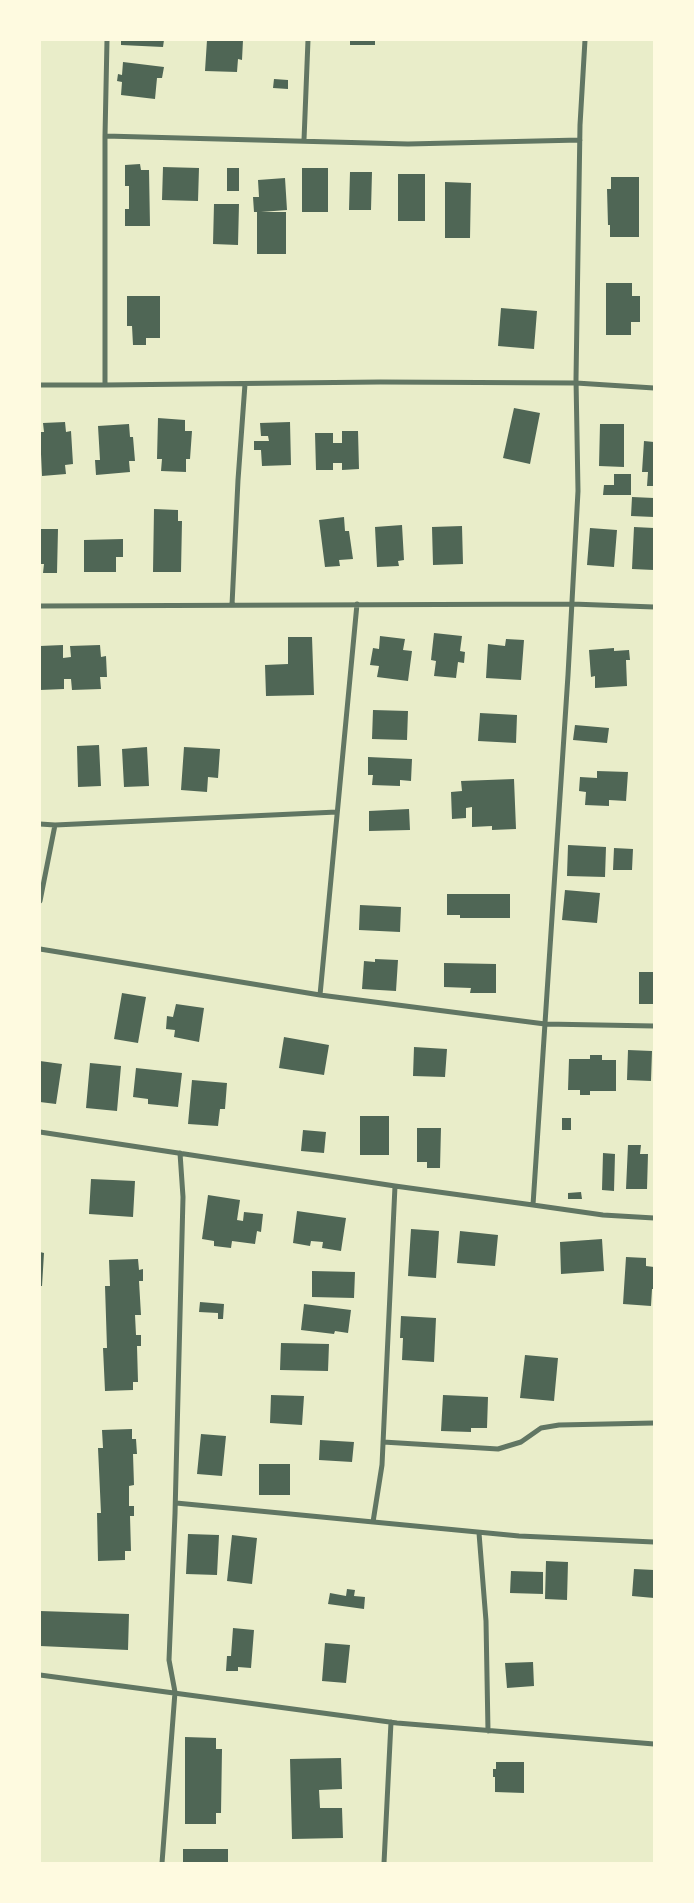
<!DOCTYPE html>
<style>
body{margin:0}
#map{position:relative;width:694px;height:1903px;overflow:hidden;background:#e9edc9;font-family:"Roboto Condensed",sans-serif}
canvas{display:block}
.frame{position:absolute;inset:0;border:41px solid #fefae0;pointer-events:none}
</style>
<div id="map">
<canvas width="694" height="1903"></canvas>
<div class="frame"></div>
</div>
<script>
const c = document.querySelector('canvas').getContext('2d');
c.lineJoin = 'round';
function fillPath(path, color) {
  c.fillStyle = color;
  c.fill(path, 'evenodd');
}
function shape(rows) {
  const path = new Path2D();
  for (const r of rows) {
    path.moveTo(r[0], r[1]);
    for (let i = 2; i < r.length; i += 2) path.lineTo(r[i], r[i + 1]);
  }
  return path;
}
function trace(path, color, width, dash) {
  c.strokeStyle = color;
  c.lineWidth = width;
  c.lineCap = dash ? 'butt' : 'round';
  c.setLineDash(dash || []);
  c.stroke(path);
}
const building = shape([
 [121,40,164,40,163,47,121,45],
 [207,40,243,40,242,60,238,59,237,72,205,71],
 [350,40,375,40,375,45,350,45],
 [123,62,164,67,162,78,157,78,155,99,121,95,122,82,117,81,118,74,122,75],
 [274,79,288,80,288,89,273,88],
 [140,164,141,170,149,170,150,226,125,226,125,209,129,209,129,186,125,186,125,165],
 [163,167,199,168,198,201,162,200],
 [227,168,239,168,239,191,227,191],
 [302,168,328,168,328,212,302,212],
 [350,172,372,172,371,210,349,210],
 [398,174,425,174,425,221,398,221],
 [611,177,639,177,639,237,610,237,610,225,608,225,607,189,611,189],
 [285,178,287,210,261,212,286,212,286,254,257,254,257,212,254,212,253,197,259,197,258,180],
 [445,182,471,183,470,238,445,238],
 [214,204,239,204,238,245,213,244],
 [606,283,632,283,632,296,640,296,640,322,631,322,631,335,606,335],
 [127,296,160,296,160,338,146,338,146,345,133,345,132,326,127,326],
 [501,308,537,311,534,349,498,346],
 [514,408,540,413,530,464,503,458],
 [158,418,185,420,185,431,192,431,190,459,186,459,186,472,161,471,162,459,157,459],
 [65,422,66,432,71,431,73,464,65,465,66,474,42,476,40,432,44,432,43,423],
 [290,422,291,465,262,466,261,450,254,450,254,441,269,441,268,436,261,436,260,423],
 [129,424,130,437,133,437,135,461,129,461,130,472,96,475,95,460,100,460,98,426],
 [600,424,624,424,624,467,599,466],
 [342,431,358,431,359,469,342,470,342,463,333,463,333,470,316,470,315,433,333,433,333,443,342,443],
 [644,441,654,442,654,486,647,486,648,472,642,472],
 [614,474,631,474,631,495,603,495,604,485,614,485],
 [632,497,654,498,654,517,631,516],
 [154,509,178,510,178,521,182,521,181,572,153,572],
 [344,517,345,531,349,531,353,559,339,560,340,566,325,567,319,520],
 [402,525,404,560,398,561,399,566,377,567,375,527],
 [462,526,463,564,433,565,432,527],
 [634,527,654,528,654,570,632,569],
 [590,528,617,530,614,567,587,565],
 [40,529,58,529,57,573,43,573,44,564,40,564],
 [123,539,123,557,116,557,116,572,84,572,84,540],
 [434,633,462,636,460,651,465,652,464,663,458,662,456,678,434,676,436,661,431,660],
 [380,636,405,639,403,650,412,651,408,681,377,677,379,666,370,665,373,648,379,649],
 [288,637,312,637,314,695,266,696,265,665,288,664],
 [506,639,524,640,521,680,486,678,488,644,505,646],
 [63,645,63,658,71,657,70,646,100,645,101,657,106,656,107,677,100,677,101,689,72,690,71,679,64,679,64,689,40,690,40,646],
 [614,648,614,651,629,650,630,660,626,660,627,686,595,688,595,676,591,677,589,650],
 [373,710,408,711,407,740,372,739],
 [480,713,517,715,516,743,478,741],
 [575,725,609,728,607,743,573,740],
 [99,745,101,786,78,787,77,746],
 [147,747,149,786,124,787,122,749],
 [184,747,220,749,218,778,208,777,207,792,181,790],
 [368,757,412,759,411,781,400,780,400,786,372,785,373,775,368,775],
 [597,771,628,772,626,801,609,800,609,806,585,805,586,792,579,791,580,777,597,778],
 [514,779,516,829,492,830,492,826,472,827,472,807,466,808,466,818,452,819,451,792,462,791,461,781],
 [409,809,410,830,369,831,369,811],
 [568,845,606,847,605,877,567,876],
 [614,848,633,849,632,870,613,870],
 [565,890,600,893,597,923,562,920],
 [447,894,510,894,510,918,460,918,460,915,447,915],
 [360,905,401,907,400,932,359,930],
 [375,959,398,960,396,991,362,989,364,961,375,962],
 [444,963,496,964,496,993,470,993,471,988,444,987],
 [639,972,654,972,654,1004,639,1004],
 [122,993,146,997,138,1043,114,1039],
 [176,1004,204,1008,199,1042,174,1037,175,1030,166,1029,167,1016,173,1017],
 [284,1037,329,1045,324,1075,279,1068],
 [414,1047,447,1049,445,1077,413,1076],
 [628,1050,652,1051,651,1081,627,1080],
 [590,1055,602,1055,602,1060,616,1060,616,1091,590,1091,590,1095,580,1095,580,1090,568,1090,569,1059,590,1059],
 [40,1061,62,1064,56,1104,40,1102],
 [90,1063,121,1066,117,1111,86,1108],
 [136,1068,182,1073,178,1107,148,1104,148,1099,133,1097],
 [192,1080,227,1083,225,1109,220,1109,218,1126,188,1124],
 [360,1116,389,1116,389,1155,360,1155],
 [562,1118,571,1118,571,1130,562,1130],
 [417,1128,441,1128,440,1168,427,1168,427,1162,417,1162],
 [303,1130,326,1132,324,1153,301,1151],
 [628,1145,641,1145,640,1154,648,1154,647,1189,626,1189],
 [603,1153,615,1154,614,1191,602,1190],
 [91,1179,135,1181,133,1217,89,1214],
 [581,1192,582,1199,568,1199,568,1193],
 [208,1195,240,1200,237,1220,243,1221,244,1212,263,1214,261,1232,257,1231,255,1244,232,1241,231,1248,214,1246,214,1241,202,1239],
 [297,1211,346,1218,341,1251,322,1248,323,1242,311,1241,310,1246,293,1243],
 [411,1229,439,1231,436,1278,408,1276],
 [460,1231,498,1235,495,1266,457,1263],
 [602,1239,604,1271,561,1274,560,1242],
 [40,1252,44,1253,42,1286,40,1286],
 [626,1257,646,1258,646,1266,654,1267,654,1289,652,1289,651,1306,623,1304],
 [138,1259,139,1270,143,1269,143,1281,139,1281,141,1315,135,1315,136,1335,141,1335,141,1346,137,1346,138,1382,133,1382,133,1390,105,1391,103,1348,107,1348,105,1286,110,1286,109,1260],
 [312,1271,355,1272,354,1298,312,1297],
 [200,1302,224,1304,223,1319,218,1319,218,1313,199,1312],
 [304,1304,351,1310,348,1333,335,1331,334,1334,301,1330],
 [401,1316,436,1318,434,1362,402,1360,403,1338,400,1338],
 [281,1343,329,1344,328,1371,280,1370],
 [525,1355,558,1358,554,1401,520,1398],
 [271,1395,304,1396,302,1425,270,1423],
 [443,1395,488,1397,487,1428,471,1428,471,1432,441,1431],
 [132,1429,132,1439,136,1439,137,1454,133,1454,134,1485,129,1486,129,1506,134,1506,134,1516,130,1516,131,1551,125,1551,125,1560,98,1561,97,1513,101,1513,98,1448,103,1448,102,1430],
 [201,1434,226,1436,222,1476,197,1474],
 [320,1440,354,1442,352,1462,319,1460],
 [259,1464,290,1464,290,1495,259,1495],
 [188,1534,219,1535,217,1575,186,1574],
 [232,1535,257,1538,252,1584,227,1581],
 [546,1561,568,1562,567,1600,545,1599],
 [634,1569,654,1570,654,1598,632,1596],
 [511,1571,543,1572,543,1594,510,1593],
 [347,1589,355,1590,354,1596,365,1597,364,1609,328,1604,330,1593,346,1596],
 [40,1611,129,1614,128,1650,40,1646],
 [233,1628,254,1630,251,1668,238,1667,238,1671,226,1671,227,1656,231,1656],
 [325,1643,350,1645,346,1683,322,1681],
 [533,1662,534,1686,507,1688,505,1663],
 [185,1737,216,1738,216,1749,222,1749,221,1813,216,1813,216,1824,185,1824],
 [341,1758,342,1789,319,1790,320,1808,342,1808,343,1838,292,1839,290,1759],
 [496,1762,524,1762,524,1793,495,1792,495,1777,493,1777,493,1769,496,1769],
 [183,1849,228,1849,228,1863,183,1862]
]);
const minor = shape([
 [107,40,105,136,105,385,380,382,576,383,654,388],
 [585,40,580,125,576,379,578,491,568,675,533,1205,603,1215,654,1218],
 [105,136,408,144,580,140],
 [304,140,308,40],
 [40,385,105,385],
 [232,605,238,480,245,384],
 [40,606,572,604,654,607],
 [40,824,55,825,337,812],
 [40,901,55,825],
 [40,949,320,995,545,1024,654,1026],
 [320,995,357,604],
 [40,1132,395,1186,533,1205],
 [383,1442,498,1449,521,1442,541,1428,559,1425,654,1423],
 [176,1503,519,1536,654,1542],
 [373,1522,382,1465,395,1186],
 [479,1533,486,1621,488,1731],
 [40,1675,397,1723,654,1744],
 [162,1863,175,1692,169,1660,175,1514,183,1197,180,1153],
 [384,1863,391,1722]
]);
fillPath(building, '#4f6655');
trace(minor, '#617663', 5);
</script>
